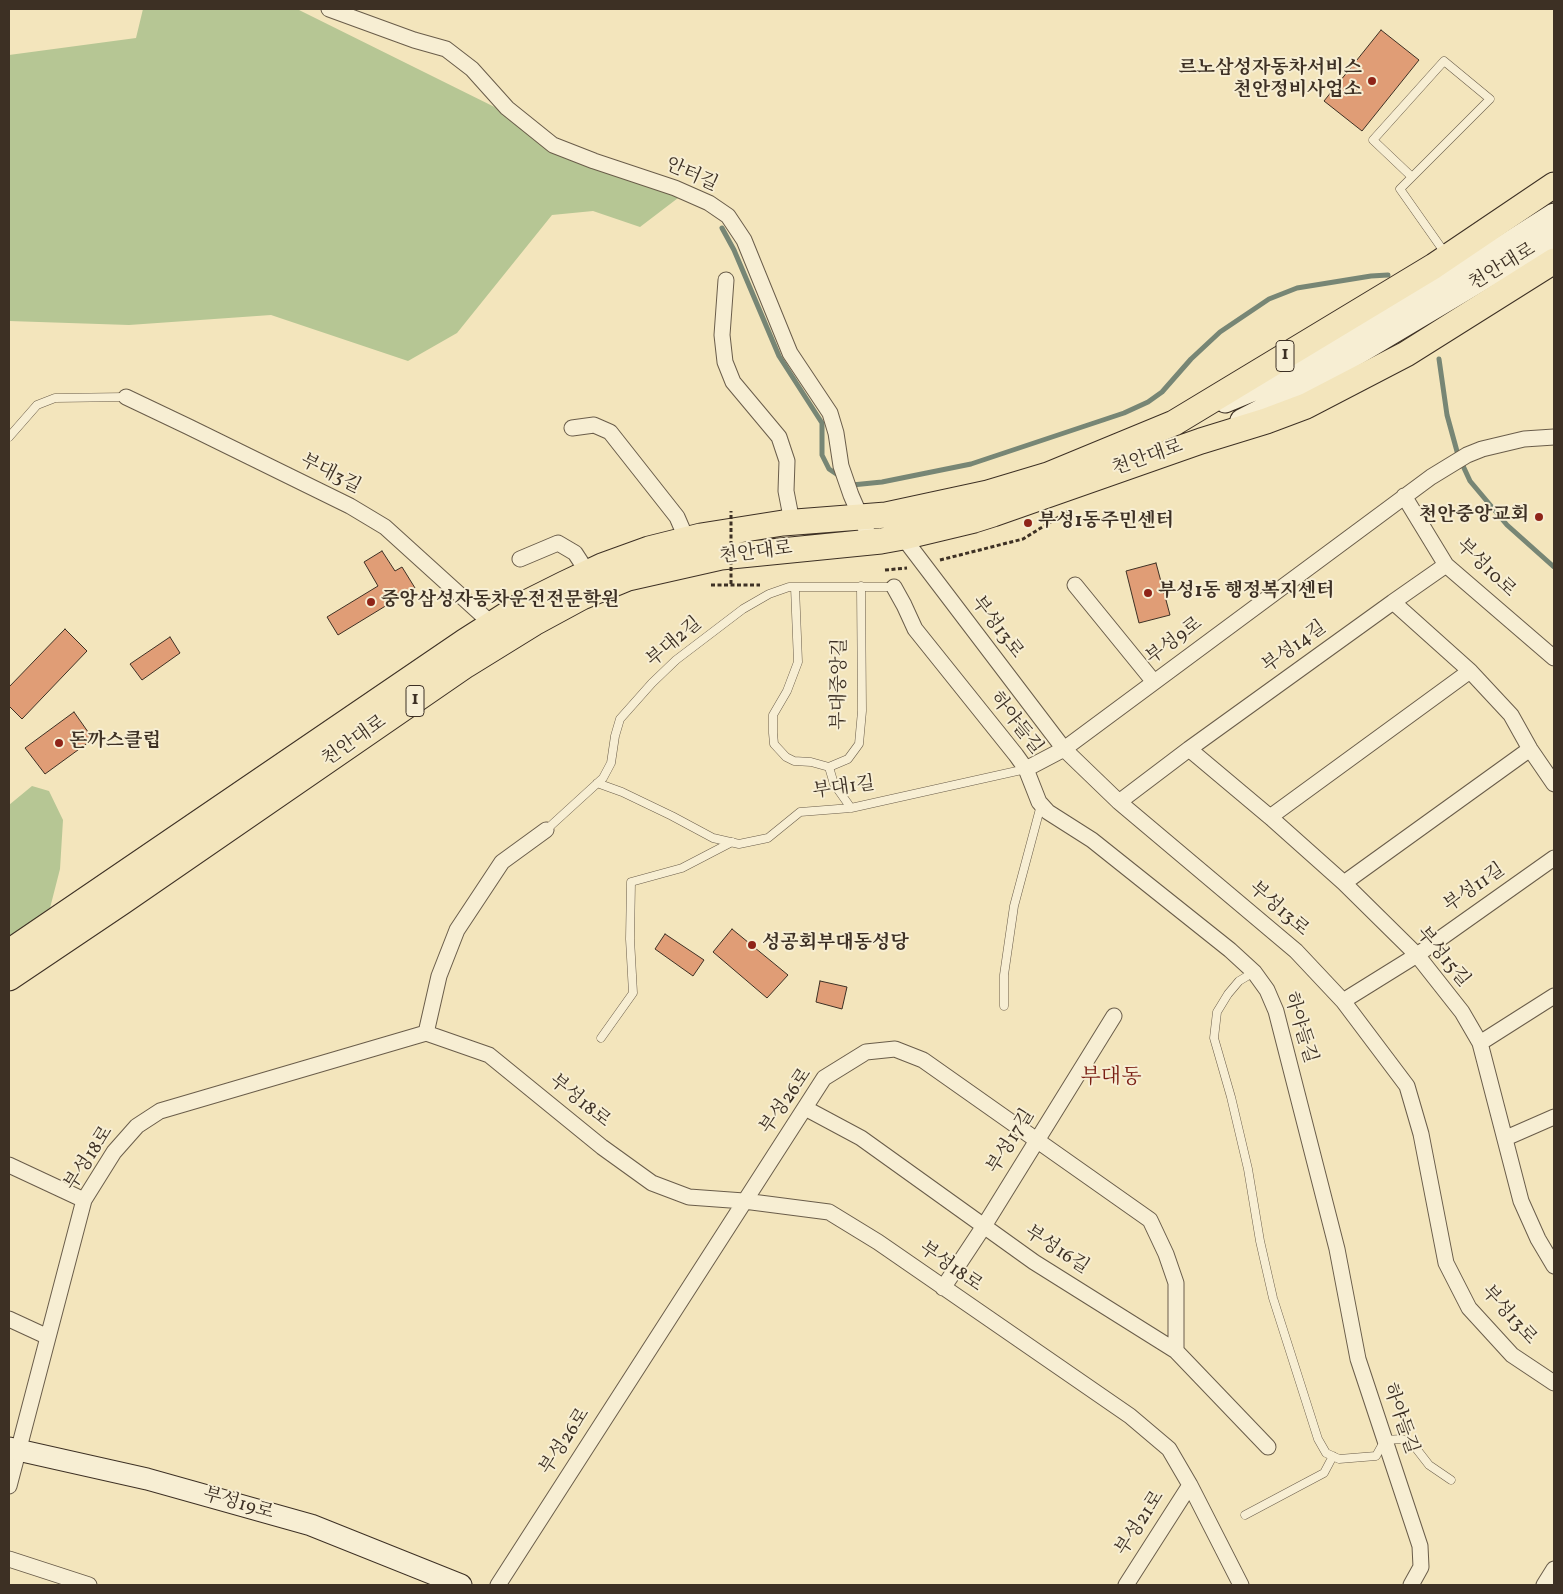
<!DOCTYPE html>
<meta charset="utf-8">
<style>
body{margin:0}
#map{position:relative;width:1563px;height:1594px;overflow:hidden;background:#f3e5bc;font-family:Vollkorn,serif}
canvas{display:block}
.frame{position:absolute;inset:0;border:10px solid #3d3024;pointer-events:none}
</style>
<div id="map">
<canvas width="1563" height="1594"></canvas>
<div class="frame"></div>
</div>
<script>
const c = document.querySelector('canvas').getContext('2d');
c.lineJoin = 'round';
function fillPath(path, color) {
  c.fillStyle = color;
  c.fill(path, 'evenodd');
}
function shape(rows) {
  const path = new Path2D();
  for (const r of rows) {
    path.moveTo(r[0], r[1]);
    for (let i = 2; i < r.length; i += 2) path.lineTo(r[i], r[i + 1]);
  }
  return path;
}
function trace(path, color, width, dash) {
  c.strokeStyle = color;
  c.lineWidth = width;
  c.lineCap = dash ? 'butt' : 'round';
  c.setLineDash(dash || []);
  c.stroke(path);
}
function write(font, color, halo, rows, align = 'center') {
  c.font = font + ' Vollkorn,"Noto Serif KR",serif';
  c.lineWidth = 4;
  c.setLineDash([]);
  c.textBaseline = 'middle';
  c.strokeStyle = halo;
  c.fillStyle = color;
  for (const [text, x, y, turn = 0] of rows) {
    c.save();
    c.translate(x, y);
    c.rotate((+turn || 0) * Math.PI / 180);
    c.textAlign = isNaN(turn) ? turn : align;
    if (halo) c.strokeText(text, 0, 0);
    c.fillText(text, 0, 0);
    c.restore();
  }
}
const green = shape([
 [143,9,297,9,678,198,640,227,593,211,552,215,457,333,408,361,271,315,129,325,9,321,9,55,136,38],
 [32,786,49,791,63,820,60,869,50,908,9,937,9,805]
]);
const stream = shape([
 [722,228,734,250,779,356,822,423,822,455,829,469,841,477],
 [1439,359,1447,415,1458,455,1470,481,1507,525,1554,567],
 [850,484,852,485,882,482,971,464,1124,413,1148,402,1162,392,1191,359,1220,332,1269,299,1297,288,1371,276,1388,275]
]);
const building = shape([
 [1381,30,1419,60,1362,131,1324,101,1381,30],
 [382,551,395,571,402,567,415,588,338,635,327,617,378,586,364,562,382,551],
 [1156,563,1170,615,1139,623,1126,571,1156,563],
 [65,629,87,651,22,719,9,706,9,687,65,629],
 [170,637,180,653,142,680,130,664,170,637],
 [74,712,93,739,45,774,25,748,74,712],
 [732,929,788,975,767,998,713,952,732,929],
 [665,934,704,960,693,976,655,949,665,934],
 [820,981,847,987,842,1009,816,1002,820,981]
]);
const path = shape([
 [940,560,1023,539,1070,510],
 [885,570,907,568],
 [711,585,760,585]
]);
const lane = shape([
 [1412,177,1373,140,1444,61,1490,99,1400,189,1445,253],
 [9,437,37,405,55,398,126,397],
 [795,587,798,662,787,691,773,715,773,733,774,744,786,757,794,761,811,762,829,767],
 [597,783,622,792,672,816,713,838,739,844,768,838,800,812,851,808,1026,769],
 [851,808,834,784,829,767,848,759,859,744,862,711,861,586],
 [546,830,603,778,611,763,615,736,620,719,652,683,676,660,743,609,769,594,789,587,894,587],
 [1254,972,1239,981,1228,994,1217,1012,1214,1038,1231,1097,1248,1169,1260,1241,1273,1298,1318,1439,1326,1453,1339,1459,1376,1456,1385,1440,1402,1439,1415,1447,1429,1465,1451,1480],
 [1004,1006,1004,975,1014,906,1041,805],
 [601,1038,633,993,630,939,631,882,682,868,732,842],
 [1245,1515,1324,1473,1333,1456]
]);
const street = shape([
 [329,9,414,40,446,49,472,69,507,108,553,145,594,161,675,188,709,203,728,216,744,240,790,353,830,413,836,433,841,466,851,495,871,541],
 [726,280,722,335,725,362,733,382,779,437,787,461,786,491,792,522],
 [126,397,189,427,350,506,385,527,492,624],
 [572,428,594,425,610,432,677,517,687,540],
 [1404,496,1446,565,1554,658],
 [899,532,1064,749,1119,802,1296,951,1343,1001,1407,1086,1421,1134,1446,1263,1469,1308,1512,1355,1554,1383],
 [520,559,558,543,575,553,588,573],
 [1075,585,1154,682],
 [894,587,904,605,915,629,1016,755,1026,769,1039,802,1048,812,1092,840,1230,950,1254,972,1267,990,1276,1011,1337,1249,1358,1359,1420,1546,1421,1567,1411,1585],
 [1393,602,1446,565],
 [1189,749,1270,817,1344,883,1417,955,1462,1012,1480,1043,1521,1201,1538,1239,1554,1266],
 [1026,769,1064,749,1431,477,1467,455,1482,449,1524,439,1554,437],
 [1119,802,1189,749,1393,602,1470,671,1511,715,1530,749,1554,784],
 [1270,817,1470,671],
 [1344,883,1530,749],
 [1343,1001,1417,955,1554,858],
 [426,1033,439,976,457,930,502,862,546,830],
 [1480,1043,1554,996],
 [805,1108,861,1138,1034,1262,1176,1351,1268,1447],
 [1506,1138,1554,1117],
 [9,1165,84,1200],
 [943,1288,984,1226,1114,1016],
 [9,1319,48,1337],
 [9,1486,84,1200,114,1152,137,1126,160,1111,426,1033,489,1055,602,1147,652,1183,689,1197,744,1201,829,1212,878,1242,1130,1416,1169,1449,1190,1485,1241,1585],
 [9,1559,89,1585],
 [498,1585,824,1078,866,1052,895,1049,923,1060,1150,1220,1166,1254,1176,1283,1176,1351],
 [1126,1585,1190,1485],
 [1544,1585,1554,1569]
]);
const secondary = shape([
 [1225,402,1283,378,1470,267,1554,214],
 [1241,420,1282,399,1554,237],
 [9,1448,147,1479,311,1525,461,1585]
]);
const primary = shape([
 [9,952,464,642,522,605,564,584,602,566,649,549,701,536,783,523,886,515,988,493,1048,475,1174,423,1434,266,1554,185],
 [9,978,122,902,466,665,534,623,582,597,628,578,721,557,881,541,903,537,974,520,993,514,1201,441,1266,421,1306,406,1406,354,1554,261]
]);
const pathBridge = shape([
 [731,584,731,511]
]);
const markers = [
 [1372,81,5,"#8f2418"],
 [1539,517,5,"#8f2418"],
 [1028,523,5,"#8f2418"],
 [1148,593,5,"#8f2418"],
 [371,602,5,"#8f2418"],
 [59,743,5,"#8f2418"],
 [752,945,5,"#8f2418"]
];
const shields = [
 [1285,356,18],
 [415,701,18]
];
const shieldNames = [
 ["1",1285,356],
 ["1",415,701]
];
const poiNames = [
 ["르노삼성자동차서비스",1362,70,"right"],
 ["천안정비사업소",1362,92,"right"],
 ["천안중앙교회",1529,517,"right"],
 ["부성1동주민센터",1038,523],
 ["부성1동 행정복지센터",1158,593],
 ["중앙삼성자동차운전전문학원",381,602],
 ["돈까스클럽",69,743],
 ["성공회부대동성당",762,945]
];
const streetNames = [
 ["안터길",691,176,24],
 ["천안대로",1503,268,-31],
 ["천안대로",1148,459,-19],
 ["부대3길",330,475,27],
 ["천안대로",756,554,-7],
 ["부성10로",1485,569,44],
 ["부성13로",996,628,53],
 ["부성9로",1175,642,-37],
 ["부대2길",675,643,-40],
 ["부성14길",1295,648,-36],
 ["부대중앙길",841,684,-89],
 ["하야들길",1015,724,52],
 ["천안대로",355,742,-35],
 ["부대1길",844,789,-8],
 ["부성11길",1475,889,-35],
 ["부성13로",1278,910,41],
 ["부성15길",1442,958,50],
 ["하야들길",1299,1028,73],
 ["부성18로",579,1102,39],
 ["부성26로",787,1102,-55],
 ["부성17길",1012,1142,-58],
 ["부성18로",90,1159,-57],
 ["부성16길",1056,1251,33],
 ["부성18로",950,1268,35],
 ["부성13로",1508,1316,48],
 ["하야들길",1399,1419,71],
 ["부성26로",566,1442,-57],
 ["부성19로",238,1505,16],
 ["부성21로",1141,1524,-57]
];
const quarterNames = [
 ["부대동",1111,1079]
];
fillPath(green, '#b6c694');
trace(stream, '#778675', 5);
fillPath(building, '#e09d76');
trace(building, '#3d3024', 1);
trace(lane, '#6a5d4a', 9);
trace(street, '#6a5d4a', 17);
trace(secondary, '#3d3024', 23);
trace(primary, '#3d3024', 27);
trace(path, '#3d3024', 3, [4, 2.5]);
trace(lane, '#f7eed3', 8);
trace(street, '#f7eed3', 15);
trace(secondary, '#f7eed3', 21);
trace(primary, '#f3e5bc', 25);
trace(pathBridge, '#3d3024', 3, [4, 2.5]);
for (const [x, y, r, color] of markers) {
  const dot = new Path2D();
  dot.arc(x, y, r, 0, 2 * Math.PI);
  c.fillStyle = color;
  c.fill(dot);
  trace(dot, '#f7eed3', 2);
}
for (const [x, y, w] of shields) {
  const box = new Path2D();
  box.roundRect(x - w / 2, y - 15.5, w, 31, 4);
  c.fillStyle = '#f7eed3';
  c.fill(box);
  trace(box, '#3d3024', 1);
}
write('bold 18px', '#3d3024', null, shieldNames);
write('bold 19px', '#3d3024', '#f7eed3', poiNames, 'left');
write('19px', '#3d3024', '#f7eed3', streetNames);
write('21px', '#7a1f14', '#f7eed3', quarterNames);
</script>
